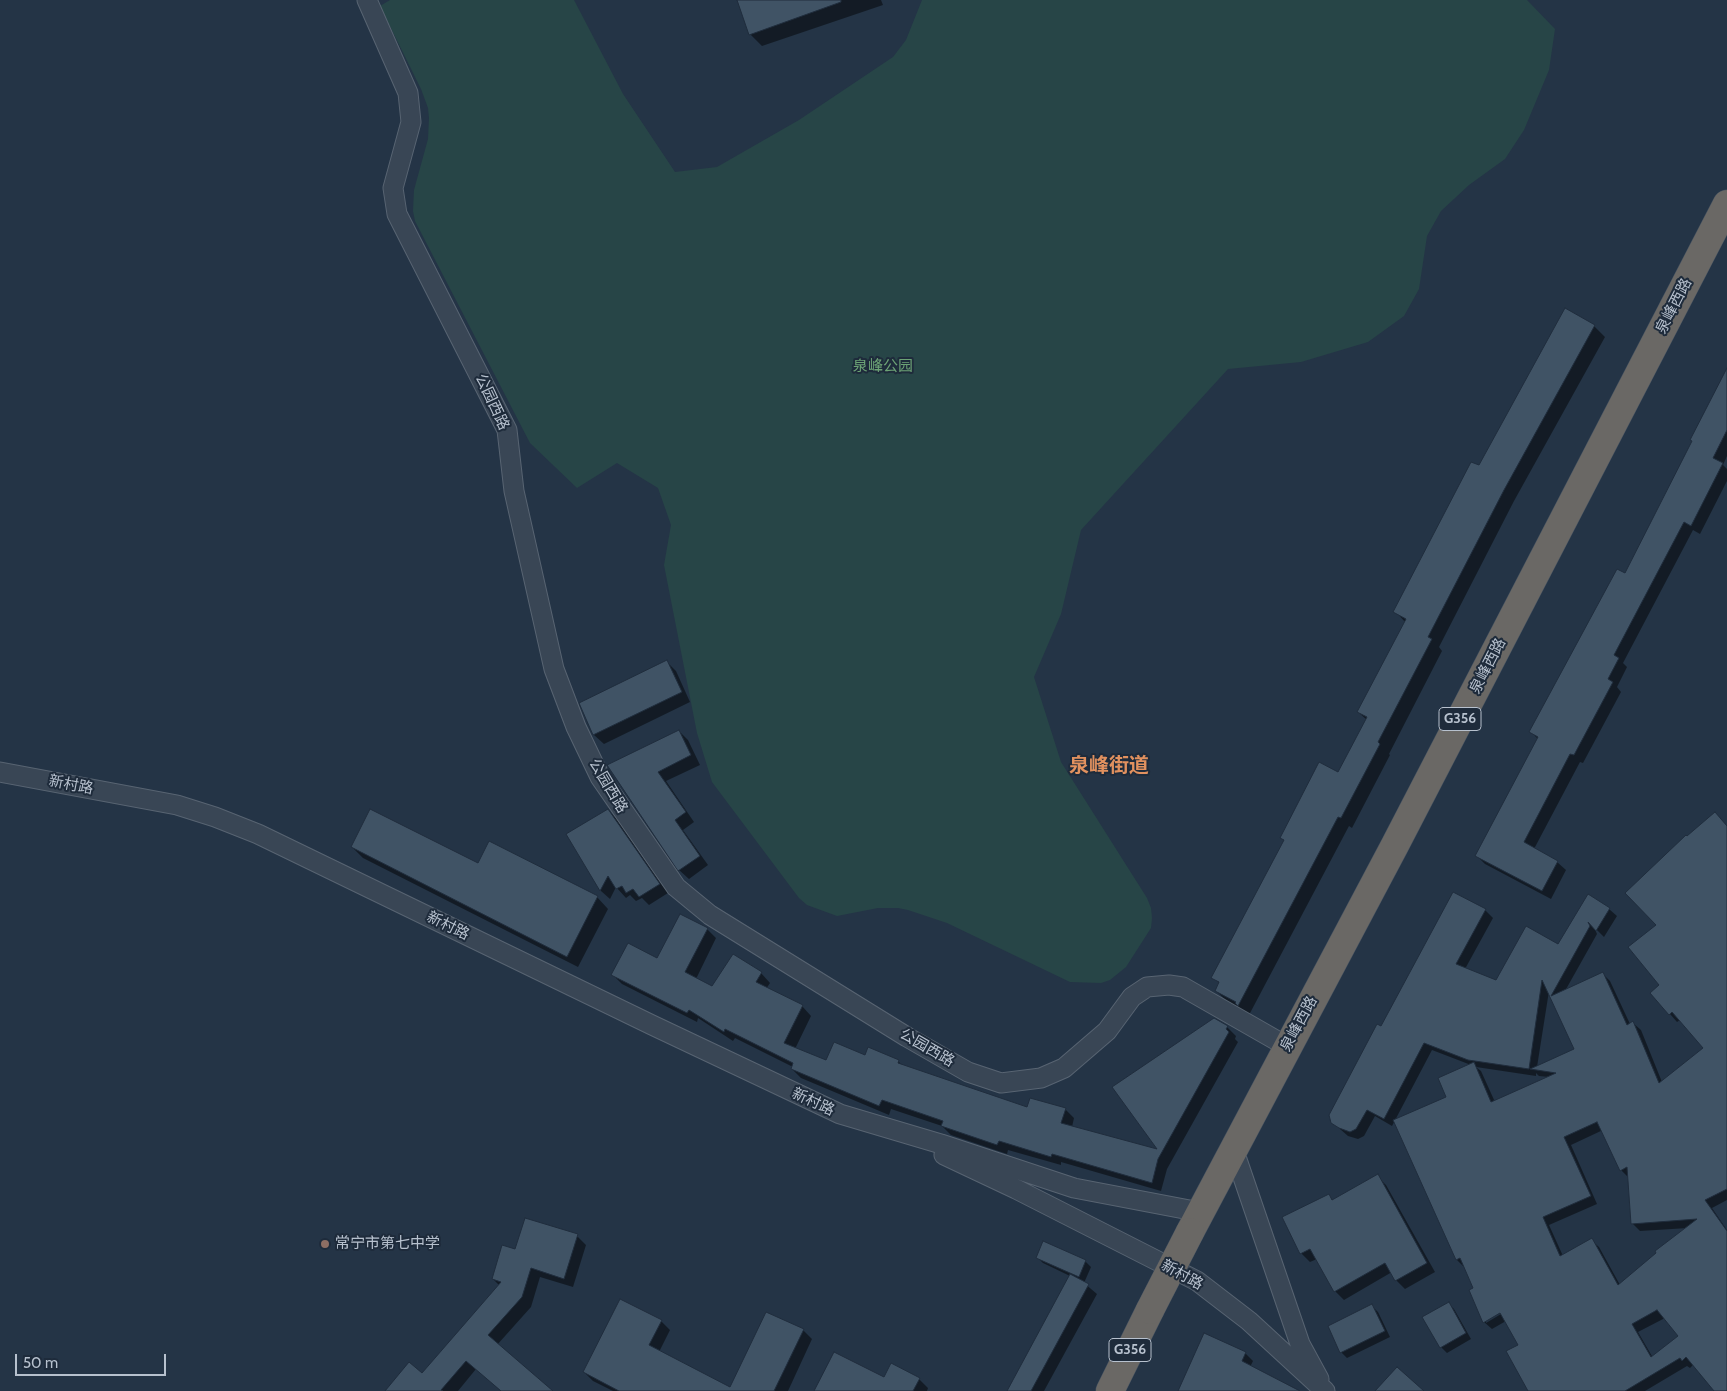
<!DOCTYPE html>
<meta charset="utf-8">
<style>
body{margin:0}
#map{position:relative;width:1727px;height:1391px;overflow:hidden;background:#243446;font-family:Cabin,sans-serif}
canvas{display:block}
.scale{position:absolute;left:15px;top:1354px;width:151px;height:22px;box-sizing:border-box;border:2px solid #b7c1ce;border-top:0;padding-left:6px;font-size:15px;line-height:18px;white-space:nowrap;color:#b7c1ce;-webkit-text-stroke:4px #1e2b3b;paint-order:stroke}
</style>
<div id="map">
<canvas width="1727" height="1391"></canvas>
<div class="scale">50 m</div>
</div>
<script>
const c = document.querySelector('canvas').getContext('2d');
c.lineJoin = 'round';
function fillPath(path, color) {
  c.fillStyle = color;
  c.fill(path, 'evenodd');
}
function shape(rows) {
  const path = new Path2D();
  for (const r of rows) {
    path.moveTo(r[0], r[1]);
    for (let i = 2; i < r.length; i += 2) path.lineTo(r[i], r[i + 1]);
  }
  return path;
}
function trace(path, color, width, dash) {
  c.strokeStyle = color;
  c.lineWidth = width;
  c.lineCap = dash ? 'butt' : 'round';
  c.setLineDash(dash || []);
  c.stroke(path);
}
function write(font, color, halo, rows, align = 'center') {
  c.font = font + ' Cabin,"Noto Sans SC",sans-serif';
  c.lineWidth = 4;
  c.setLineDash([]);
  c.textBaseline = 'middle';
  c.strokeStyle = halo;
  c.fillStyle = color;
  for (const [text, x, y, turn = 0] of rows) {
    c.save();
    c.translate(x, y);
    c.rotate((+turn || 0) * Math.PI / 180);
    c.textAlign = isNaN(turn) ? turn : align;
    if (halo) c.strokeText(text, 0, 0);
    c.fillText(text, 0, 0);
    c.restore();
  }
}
const green = shape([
 [390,0,574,0,623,94,675,172,717,167,799,120,893,57,906,40,922,0,1527,0,1555,29,1549,70,1524,130,1505,159,1469,185,1441,211,1427,236,1419,289,1404,316,1368,342,1301,362,1228,369,1081,530,1061,614,1034,677,1061,762,1147,898,1151,908,1152,918,1151,928,1126,967,1110,980,1101,983,1070,982,947,923,908,910,898,908,878,908,837,916,807,905,799,898,712,782,697,733,664,565,671,525,658,488,617,463,577,488,530,443,415,221,413,211,414,190,428,139,429,118,428,108,421,89,380,6]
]);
const shadow = shape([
 [738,0,881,0,883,5,762,46,750,34],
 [1594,326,1605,337,1514,501,1439,647,1442,651,1389,754,1390,755,1352,828,1349,826,1249,1015,1227,1001,1216,991,1220,984,1213,977,1285,841,1281,838,1338,774,1367,720,1358,712,1406,623,1395,611,1479,467],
 [1727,371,1727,456,1723,465,1727,469,1727,481,1700,534,1693,530,1623,663,1627,667,1617,687,1621,692,1583,763,1580,762,1534,849,1557,862,1566,870,1551,899,1485,864,1476,855,1538,739,1530,731,1625,575,1693,442],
 [666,661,676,671,690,702,604,744,594,735,580,703],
 [679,731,688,740,700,765,666,781,694,822,683,830,708,865,689,879,679,870,609,766],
 [608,810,617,819,668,893,649,905,642,898,636,901,630,895,626,898,616,887,610,899,601,891,568,834],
 [1727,826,1727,1200,1712,1208,1727,1230,1727,1391,1715,1391,1694,1364,1690,1368,1687,1366,1645,1391,1530,1391,1520,1345,1506,1321,1492,1329,1484,1322,1474,1288,1464,1267,1457,1260,1448,1098,1471,1065,1432,1050,1392,1126,1375,1116,1364,1136,1358,1139,1348,1136,1332,1122,1381,1028,1485,910,1493,918,1465,969,1497,981,1559,946,1588,896,1609,909,1617,916,1604,937,1594,927,1597,934,1565,991,1603,974,1610,981,1630,1024,1633,1023,1641,1030,1662,1082,1705,1048,1680,1020,1677,1022,1670,1014,1661,985,1658,925,1687,838],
 [1549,991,1575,1050,1537,1067],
 [1476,1067,1536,1076,1536,1073,1539,1076,1549,1077,1495,1102,1481,1071],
 [1603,1130,1621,1170,1628,1177,1632,1223,1640,1231,1688,1228,1620,1285,1599,1247,1591,1240,1563,1256,1549,1225,1597,1204,1571,1145],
 [1505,1309,1506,1311,1486,1323,1486,1320],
 [1665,1318,1680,1336,1653,1358,1638,1332],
 [352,847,597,897,608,909,578,967,363,858],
 [707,929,716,938,696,979,712,988,761,973,770,983,766,989,802,1006,811,1016,795,1049,827,1062,866,1056,898,1061,903,1066,1028,1108,1065,1109,1074,1118,1072,1127,1160,1152,1227,1027,1236,1036,1235,1039,1238,1042,1167,1169,1161,1191,1061,1162,1061,1165,1008,1150,1007,1154,951,1135,942,1126,891,1109,889,1115,801,1078,792,1069,793,1067,735,1038,733,1041,698,1018,697,1022,622,984,613,975,658,960],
 [1377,1176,1386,1185,1435,1272,1405,1289,1396,1280,1392,1272,1344,1300,1335,1291,1317,1259,1310,1262,1301,1253,1328,1195,1334,1201],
 [577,1236,586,1245,573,1287,540,1277,531,1307,497,1345,551,1391,501,1391,476,1369,458,1391,389,1391,422,1375,500,1286,493,1279,516,1250],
 [1037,1257,1085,1261,1091,1267,1084,1283,1097,1294,1044,1391,1008,1391,1070,1276,1043,1263],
 [621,1301,661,1321,670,1330,659,1352,731,1388,803,1330,812,1339,788,1391,613,1391,593,1381,584,1372],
 [1448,1303,1454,1309,1471,1339,1447,1353,1441,1347],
 [1372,1306,1378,1312,1390,1337,1347,1358,1341,1352],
 [1245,1353,1253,1361,1250,1367,1286,1391,1179,1391],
 [885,1378,919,1379,928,1388,927,1391,816,1391]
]);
const building = shape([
 [737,0,841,0,841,2,749,35,737,0],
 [1565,308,1595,325,1504,490,1428,637,1432,639,1378,742,1380,744,1341,818,1338,817,1238,1006,1235,1003,1236,1002,1215,991,1219,982,1211,978,1284,840,1280,838,1319,762,1338,772,1367,717,1357,712,1406,619,1393,612,1471,462,1479,465,1565,308],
 [1727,368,1727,430,1713,458,1723,463,1691,526,1684,522,1614,655,1619,658,1608,679,1613,682,1574,755,1570,754,1524,842,1558,861,1542,891,1475,856,1538,737,1529,732,1617,569,1625,573,1692,441,1690,440,1727,368],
 [667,660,682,692,593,735,579,703,667,660],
 [679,730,691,755,658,772,686,812,675,820,700,856,678,871,607,765,679,730],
 [370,809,478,863,489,841,598,896,567,957,351,847,370,809],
 [608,809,660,884,639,897,633,889,626,893,622,886,616,889,608,876,600,891,566,834,608,809],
 [1715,812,1727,826,1727,1189,1705,1200,1727,1231,1727,1391,1714,1391,1686,1357,1682,1361,1680,1358,1625,1391,1528,1391,1506,1351,1518,1345,1500,1313,1483,1323,1469,1290,1473,1288,1460,1258,1456,1260,1393,1120,1446,1097,1438,1078,1474,1062,1491,1102,1556,1073,1530,1069,1574,1049,1542,980,1529,1069,1468,1060,1424,1043,1384,1119,1367,1110,1356,1129,1350,1132,1339,1128,1331,1123,1329,1115,1377,1024,1381,1026,1453,892,1486,909,1456,964,1496,980,1526,926,1558,944,1588,894,1610,908,1596,931,1588,922,1590,926,1551,996,1603,972,1627,1025,1633,1021,1659,1083,1703,1048,1672,1012,1669,1015,1650,993,1659,985,1628,947,1656,925,1625,893,1686,835,1687,836,1715,812],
 [1597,1122,1620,1171,1627,1167,1631,1224,1697,1219,1655,1251,1656,1253,1618,1285,1592,1238,1560,1256,1543,1217,1591,1196,1564,1137,1597,1122],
 [1657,1310,1678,1336,1651,1357,1632,1324,1657,1310],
 [680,914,708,928,685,972,712,986,733,954,762,972,756,982,803,1005,784,1043,826,1060,834,1042,865,1055,868,1047,899,1060,898,1063,1027,1107,1030,1098,1066,1108,1061,1123,1157,1149,1112,1087,1214,1018,1228,1026,1226,1029,1229,1032,1158,1159,1152,1183,1052,1154,1051,1157,999,1141,997,1145,941,1126,943,1121,882,1100,879,1106,791,1069,793,1063,725,1029,724,1032,689,1010,687,1013,611,975,628,943,657,958,680,914],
 [1378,1174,1427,1263,1395,1281,1385,1263,1334,1292,1310,1249,1300,1254,1282,1217,1329,1194,1332,1200,1378,1174],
 [525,1218,578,1234,564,1279,531,1268,522,1297,488,1335,553,1391,501,1391,466,1361,441,1390,443,1391,385,1391,409,1362,422,1373,501,1282,492,1279,502,1245,515,1249,525,1218],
 [1043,1241,1086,1260,1079,1277,1036,1258,1043,1241],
 [1070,1274,1089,1284,1031,1391,1007,1391,1070,1274],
 [620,1299,662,1320,649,1345,730,1387,766,1312,804,1329,774,1391,619,1391,583,1372,620,1299],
 [1449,1302,1466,1333,1440,1348,1422,1317,1449,1302],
 [1372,1304,1385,1331,1340,1353,1328,1326,1372,1304],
 [1204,1333,1246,1352,1242,1361,1300,1391,1178,1391,1204,1333],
 [834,1352,884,1377,891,1363,920,1378,913,1391,814,1391,834,1352],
 [1397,1367,1424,1391,1375,1391,1397,1367]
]);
const minor = shape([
 [367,0,408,93,411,122,393,188,397,214,507,430,514,491,554,669,576,727,600,777,676,887,710,915,907,1037,968,1072,1001,1083,1041,1078,1064,1068,1107,1031,1132,997,1147,987,1169,985,1183,987,1288,1047],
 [0,772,177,805,215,817,258,834,652,1025,840,1114,941,1144,1074,1188,1200,1212],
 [1233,1148,1300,1344,1319,1379],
 [944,1155,1016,1189,1197,1281,1249,1321,1325,1391]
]);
const trunk = shape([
 [1190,1232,1395,845,1727,204],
 [1110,1391,1150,1310]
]);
const trunkBridge = shape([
 [1150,1310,1190,1232]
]);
const markers = [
 [325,1244,5,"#8d6e63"]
];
const shields = [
 [1460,719,42],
 [1130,1350,42]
];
const shieldNames = [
 ["G356",1460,719],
 ["G356",1130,1350]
];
const streetNames = [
 ["泉峰西路",1674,306,-63],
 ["公园西路",492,402,65],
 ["泉峰西路",1488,666,-63],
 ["新村路",71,785,11],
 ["公园西路",608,786,59],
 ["新村路",448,926,26],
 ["泉峰西路",1299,1024,-62],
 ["公园西路",927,1048,30],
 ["新村路",813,1102,25],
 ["新村路",1182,1275,29]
];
const parkNames = [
 ["泉峰公园",883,367]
];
const poiNames = [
 ["常宁市第七中学",335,1244]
];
const districtNames = [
 ["泉峰街道",1109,766]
];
fillPath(green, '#274547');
fillPath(shadow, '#0007');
fillPath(building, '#405365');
trace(building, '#202d3d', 1);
trace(minor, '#586472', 21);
trace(trunk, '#445160', 29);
trace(minor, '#394655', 19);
trace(trunk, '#6a6865', 28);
trace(trunkBridge, '#445160', 29, []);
trace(trunkBridge, '#6a6865', 28);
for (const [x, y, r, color] of markers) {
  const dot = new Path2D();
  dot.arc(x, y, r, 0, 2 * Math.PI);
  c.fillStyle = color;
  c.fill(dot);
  trace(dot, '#1e2b3b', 2);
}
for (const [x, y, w] of shields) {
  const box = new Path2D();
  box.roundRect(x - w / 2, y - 11.5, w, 23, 4);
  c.fillStyle = '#1e2b3b';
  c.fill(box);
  trace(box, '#b7c1ce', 1);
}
write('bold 14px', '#b7c1ce', null, shieldNames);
write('15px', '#b7c1ce', '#1e2b3b', streetNames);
write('15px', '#6ca275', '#1e2b3b', parkNames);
write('15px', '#b7c1ce', '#1e2b3b', poiNames, 'left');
write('bold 20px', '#e1915f', '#1e2b3b', districtNames);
</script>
